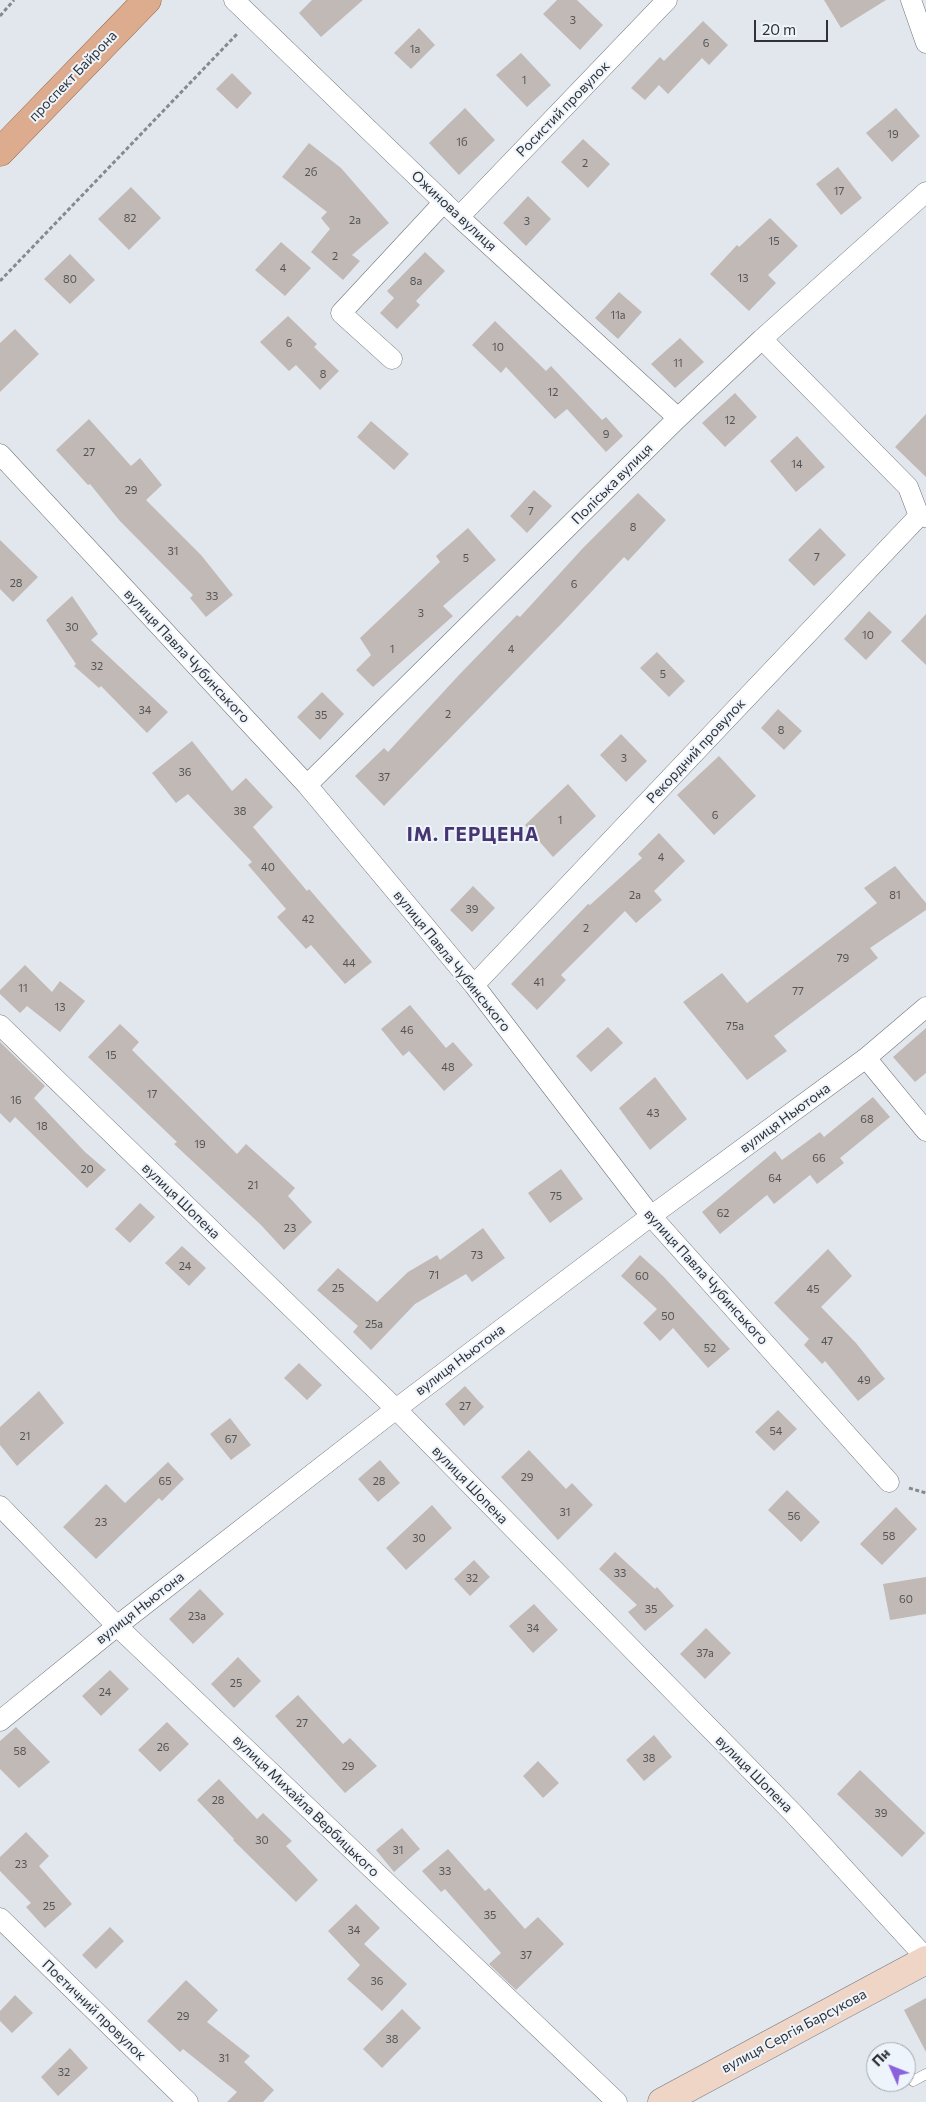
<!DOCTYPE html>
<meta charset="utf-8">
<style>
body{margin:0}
#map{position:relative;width:926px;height:2102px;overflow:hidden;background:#e1e7ed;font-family:Commissioner,sans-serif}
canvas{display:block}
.north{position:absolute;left:866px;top:2042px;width:50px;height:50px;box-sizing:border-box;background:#eef4fb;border:1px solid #a2a6ac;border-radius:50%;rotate:314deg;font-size:14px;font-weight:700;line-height:20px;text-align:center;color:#303235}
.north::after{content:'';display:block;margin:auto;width:18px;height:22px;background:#8962dc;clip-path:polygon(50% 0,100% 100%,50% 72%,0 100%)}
.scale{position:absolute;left:754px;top:20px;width:74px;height:22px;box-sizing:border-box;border:2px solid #303235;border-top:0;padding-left:6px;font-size:15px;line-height:18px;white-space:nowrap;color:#303235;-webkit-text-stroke:4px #eef4fb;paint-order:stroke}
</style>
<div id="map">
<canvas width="926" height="2102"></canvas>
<div class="north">Пн</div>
<div class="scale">20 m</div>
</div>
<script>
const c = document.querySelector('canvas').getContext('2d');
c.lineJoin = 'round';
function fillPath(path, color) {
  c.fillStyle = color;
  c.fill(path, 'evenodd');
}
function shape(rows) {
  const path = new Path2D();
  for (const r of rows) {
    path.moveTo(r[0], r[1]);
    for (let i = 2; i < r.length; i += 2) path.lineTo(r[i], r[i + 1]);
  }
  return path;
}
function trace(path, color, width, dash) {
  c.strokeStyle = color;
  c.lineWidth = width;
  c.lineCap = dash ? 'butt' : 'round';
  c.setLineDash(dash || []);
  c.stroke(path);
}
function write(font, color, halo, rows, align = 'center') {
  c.font = font + ' Commissioner,sans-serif';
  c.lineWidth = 4;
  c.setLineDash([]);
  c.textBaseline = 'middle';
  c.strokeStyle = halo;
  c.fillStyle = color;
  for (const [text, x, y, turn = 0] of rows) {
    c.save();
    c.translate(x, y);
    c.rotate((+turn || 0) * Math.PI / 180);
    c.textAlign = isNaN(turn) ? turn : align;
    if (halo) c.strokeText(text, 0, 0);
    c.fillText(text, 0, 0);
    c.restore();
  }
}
const building = shape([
 [312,0,363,0,321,37,299,13],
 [557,0,577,0,603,25,580,50,543,14],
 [824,0,886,0,841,28],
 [703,21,728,45,709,65,702,58,668,94,659,85,645,100,631,88,660,57,664,61],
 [419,28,435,45,411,69,394,53],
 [521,53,551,85,527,107,496,75],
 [232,73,252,93,237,109,216,89],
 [465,108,495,140,459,175,429,143],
 [896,108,920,136,892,162,866,133],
 [583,139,610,164,588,188,561,162],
 [309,143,341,168,389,223,352,255,360,261,343,280,311,252,330,229,321,218,327,212,282,177],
 [838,167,862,198,841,215,816,184],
 [131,187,161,218,129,250,98,219],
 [528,196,551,219,526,246,503,223],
 [770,218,798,246,768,275,776,283,749,311,710,274,737,245,739,247],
 [281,242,311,268,285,296,255,270],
 [425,252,445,271,416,301,420,305,397,329,380,313,394,298,387,291],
 [70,254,95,280,70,304,44,279],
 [619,292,642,312,618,339,595,318],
 [288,316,317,344,314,347,339,371,320,390,296,365,289,371,260,342],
 [495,321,546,371,551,366,602,420,606,417,623,436,606,452,567,409,555,419,506,367,501,373,472,345],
 [15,329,39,354,0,392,0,343],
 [680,338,704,362,675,388,651,364],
 [735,393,757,417,725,447,702,423],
 [926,414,926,477,895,447],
 [89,419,131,466,140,458,162,485,146,500,201,555,233,595,206,617,190,598,193,595,119,520,90,484,88,485,56,450],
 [371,421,409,454,394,470,357,437],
 [797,436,825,467,796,492,770,461],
 [534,490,552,506,527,533,510,516],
 [638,493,666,520,628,561,624,557,565,620,384,806,355,776,384,748,388,752,458,676,517,615,520,617,583,548],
 [468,528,496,560,443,606,453,616,373,687,356,670,371,655,360,638,440,562,436,556],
 [820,528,846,555,814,586,788,560],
 [0,540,38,577,13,602,0,589],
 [72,596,98,634,91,640,168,712,147,733,101,686,99,688,74,666,76,664,46,620],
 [869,611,892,632,866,660,844,639],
 [926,614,926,665,901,641],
 [657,652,685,681,669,697,640,668],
 [322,692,344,714,320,740,297,717],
 [778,709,802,731,784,750,761,728],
 [621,734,647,761,626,782,600,755],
 [192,741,232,791,246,778,273,807,253,827,307,891,309,889,372,962,345,984,311,945,306,949,277,917,286,909,248,865,252,862,188,794,176,803,152,773],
 [719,756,756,796,714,835,677,795],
 [568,784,596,816,553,857,525,825],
 [659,833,685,861,654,891,662,900,636,923,625,911,561,975,566,980,537,1010,511,984,588,904,590,905,642,858,638,854],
 [895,866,926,903,926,910,870,948,878,958,774,1036,787,1051,747,1080,683,1002,722,973,747,1003,877,903,864,888],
 [473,886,495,908,472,932,450,910],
 [25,965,52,992,60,981,85,1001,60,1032,27,1006,20,1013,0,994,0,990],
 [410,1005,446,1048,453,1042,473,1065,444,1091,409,1051,403,1056,381,1029],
 [120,1024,139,1042,132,1050,237,1154,246,1144,295,1188,288,1196,312,1222,284,1250,261,1225,174,1144,177,1142,88,1057],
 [608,1027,623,1043,591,1072,576,1056],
 [926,1028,926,1073,915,1082,893,1057],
 [0,1042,45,1086,34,1098,85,1152,106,1170,87,1188,15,1117,10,1123,0,1113],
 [655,1077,687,1119,650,1150,619,1108],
 [873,1097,890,1117,840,1158,844,1163,817,1184,810,1175,774,1204,767,1195,720,1234,702,1212,775,1151,782,1160,820,1132,824,1137],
 [561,1169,583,1199,550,1223,528,1193],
 [140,1203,155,1217,130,1243,115,1229],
 [483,1228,505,1258,472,1282,466,1274,415,1304,371,1350,353,1332,358,1326,317,1290,338,1268,377,1302,408,1272,437,1255,440,1260],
 [182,1246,206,1268,189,1286,165,1263],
 [828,1249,852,1276,821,1307,856,1343,885,1379,858,1401,825,1361,822,1364,804,1345,809,1339,774,1303],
 [640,1255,663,1276,730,1349,708,1368,673,1328,660,1341,643,1323,657,1309,621,1276],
 [299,1363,322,1385,307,1400,284,1378],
 [465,1386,484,1407,464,1426,445,1404],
 [39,1391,64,1423,17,1466,0,1445,0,1427],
 [778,1410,797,1429,774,1451,755,1432],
 [230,1418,251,1445,231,1460,210,1434],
 [529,1450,566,1489,572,1483,593,1505,558,1540,501,1477],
 [380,1460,400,1483,378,1502,358,1479],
 [168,1462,184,1479,162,1501,159,1498,96,1559,63,1527,106,1484,125,1503],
 [787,1490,820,1522,801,1542,768,1510],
 [432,1505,452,1528,406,1570,386,1548],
 [896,1507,917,1529,882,1565,860,1544],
 [615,1552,655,1589,657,1587,674,1606,645,1631,628,1612,637,1605,599,1569],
 [474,1560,490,1577,470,1596,454,1579],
 [926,1577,926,1614,890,1620,883,1584],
 [200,1589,224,1614,193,1644,169,1619],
 [534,1604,558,1630,533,1653,509,1626],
 [706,1628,731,1653,705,1679,680,1654],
 [238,1657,261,1681,234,1708,211,1684],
 [110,1670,129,1689,101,1716,82,1696],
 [298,1695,343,1744,350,1738,377,1766,345,1793,275,1716],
 [167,1722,189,1744,160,1772,138,1750],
 [16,1727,50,1762,19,1788,0,1769,0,1741],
 [654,1735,672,1757,644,1781,626,1760],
 [538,1761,559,1783,543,1798,523,1776],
 [860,1770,925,1833,902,1857,837,1794],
 [219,1779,257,1819,263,1813,292,1841,286,1846,318,1880,296,1902,233,1840,234,1839,197,1800],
 [402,1828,420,1849,394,1872,376,1850],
 [26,1832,49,1856,39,1866,72,1904,45,1928,26,1907,31,1903,0,1871,0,1857],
 [448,1849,485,1891,489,1888,525,1929,538,1917,564,1944,516,1990,489,1964,501,1953,445,1889,441,1892,422,1871],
 [356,1904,380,1928,364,1944,407,1984,382,2011,347,1979,360,1965,328,1931],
 [110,1927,124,1941,96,1969,82,1955],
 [186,1980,218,2010,207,2022,250,2056,244,2062,274,2090,263,2102,227,2102,237,2092,183,2049,180,2052,147,2021],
 [15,1995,33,2013,12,2033,0,2021,0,2011],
 [926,1998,926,2052,904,2010],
 [402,2009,421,2028,382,2068,363,2049],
 [70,2048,88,2068,58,2096,41,2077]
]);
const path = shape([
 [0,16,14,0],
 [0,281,238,33],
 [909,1488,926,1493]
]);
const lane = shape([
 [913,2081,926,2074]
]);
const street = shape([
 [234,0,459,217,678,418],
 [911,0,926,43],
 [459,217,667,0],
 [762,339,908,487,919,516],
 [392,359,341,313,444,202],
 [0,454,307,785,474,985,651,1216,889,1482],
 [307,785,678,418,762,339,926,192],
 [474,985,919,516,926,517],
 [0,1025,396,1409,793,1813,926,1958],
 [866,1058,926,1131],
 [0,1506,117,1626,617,2102],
 [0,1721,117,1626,396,1409,651,1216,866,1058,926,1007],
 [0,1918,188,2102]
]);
const secondary = shape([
 [662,2102,926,1960]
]);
const primary = shape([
 [0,152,147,0]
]);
const numberNames = [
 ["3",573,20],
 ["6",706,43],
 ["1а",415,49],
 ["1",524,80],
 ["19",893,134],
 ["1б",462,142],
 ["2",585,163],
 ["2б",311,172],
 ["17",839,191],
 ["82",130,218],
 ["2а",355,220],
 ["3",527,221],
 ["15",774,241],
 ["2",335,256],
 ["4",283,268],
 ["13",743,278],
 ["80",70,279],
 ["8а",416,281],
 ["11а",618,315],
 ["6",289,343],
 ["10",498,347],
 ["11",678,363],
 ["8",323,374],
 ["12",553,392],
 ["12",730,420],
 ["9",606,434],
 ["27",89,452],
 ["14",797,464],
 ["29",131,490],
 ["7",531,511],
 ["8",633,527],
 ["31",173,551],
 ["7",817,557],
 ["5",466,558],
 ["28",16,583],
 ["6",574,584],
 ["33",212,596],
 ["3",421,613],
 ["30",72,627],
 ["10",868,635],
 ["1",392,649],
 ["4",511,649],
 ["32",97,666],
 ["5",663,674],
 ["34",145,710],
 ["2",448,714],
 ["35",321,715],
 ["8",781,730],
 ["3",624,758],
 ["36",185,772],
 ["37",384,777],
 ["38",240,811],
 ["6",715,815],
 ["1",560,820],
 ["4",661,857],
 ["40",268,867],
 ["2а",635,895],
 ["81",895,895],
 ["39",472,909],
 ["42",308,919],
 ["2",586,928],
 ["79",843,958],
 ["44",349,963],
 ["41",539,982],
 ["11",23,988],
 ["77",798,991],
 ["13",60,1007],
 ["75а",735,1026],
 ["46",407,1030],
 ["15",111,1055],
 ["48",448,1067],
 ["17",152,1094],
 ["16",16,1100],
 ["43",653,1113],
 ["68",867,1119],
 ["18",42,1126],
 ["19",200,1144],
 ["66",819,1158],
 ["20",87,1169],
 ["64",775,1178],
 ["21",253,1185],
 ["75",556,1196],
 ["62",723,1213],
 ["23",290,1228],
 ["73",477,1255],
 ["24",185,1266],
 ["71",434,1275],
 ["60",642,1276],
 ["25",338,1288],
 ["45",813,1289],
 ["50",668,1316],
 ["25а",374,1324],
 ["47",827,1341],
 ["52",710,1348],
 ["49",864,1380],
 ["27",465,1406],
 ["54",776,1431],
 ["21",25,1436],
 ["67",231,1439],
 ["29",527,1477],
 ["65",165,1481],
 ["28",379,1481],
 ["31",565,1512],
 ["56",794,1516],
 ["23",101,1522],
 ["58",889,1536],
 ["30",419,1538],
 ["33",620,1573],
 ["32",472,1578],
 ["60",906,1599],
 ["35",651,1609],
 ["23а",197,1616],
 ["34",533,1628],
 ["37а",705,1653],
 ["25",236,1683],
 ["24",105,1692],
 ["27",302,1723],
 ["26",163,1747],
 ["58",20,1751],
 ["38",649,1758],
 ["29",348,1766],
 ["28",218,1800],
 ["39",881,1813],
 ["30",262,1840],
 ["31",398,1850],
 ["23",21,1864],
 ["33",445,1871],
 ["25",49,1906],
 ["35",490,1915],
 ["34",354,1930],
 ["37",526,1955],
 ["36",377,1981],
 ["29",183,2016],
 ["38",392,2039],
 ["31",224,2058],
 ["32",64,2072]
];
const streetNames = [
 ["проспект Байрона",73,76,-46],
 ["Росистий провулок",563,109,-46],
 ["Ожинова вулиця",454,211,43],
 ["Поліська вулиця",612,484,-45],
 ["вулиця Павла Чубинського",187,656,47],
 ["Рекордний провулок",696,751,-47],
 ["вулиця Павла Чубинського",452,961,51],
 ["вулиця Ньютона",785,1118,-36],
 ["вулиця Шопена",181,1201,44],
 ["вулиця Павла Чубинського",706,1277,48],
 ["вулиця Ньютона",460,1360,-37],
 ["вулиця Шопена",470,1485,46],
 ["вулиця Ньютона",140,1608,-38],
 ["вулиця Шопена",754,1774,45],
 ["вулиця Михайла Вербицького",306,1806,44],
 ["Поетичний провулок",94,2010,44],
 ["вулиця Сергія Барсукова",794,2031,-28]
];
const districtNames = [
 ["ІМ. ГЕРЦЕНА",473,835]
];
fillPath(building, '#c1b9b5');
trace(lane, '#71767c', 11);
trace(street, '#71767c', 21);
trace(secondary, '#71767c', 29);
trace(primary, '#925d3d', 29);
trace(path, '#868a8e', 3, [4, 2.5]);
trace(lane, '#fff', 10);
trace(street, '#fff', 20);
trace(secondary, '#eed5c6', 28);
trace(primary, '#ddac8e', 28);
write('11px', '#545455', null, numberNames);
write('14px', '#303235', '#eef4fb', streetNames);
c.letterSpacing = '1px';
write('bold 19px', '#473571', '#eef4fb', districtNames);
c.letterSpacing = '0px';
</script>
